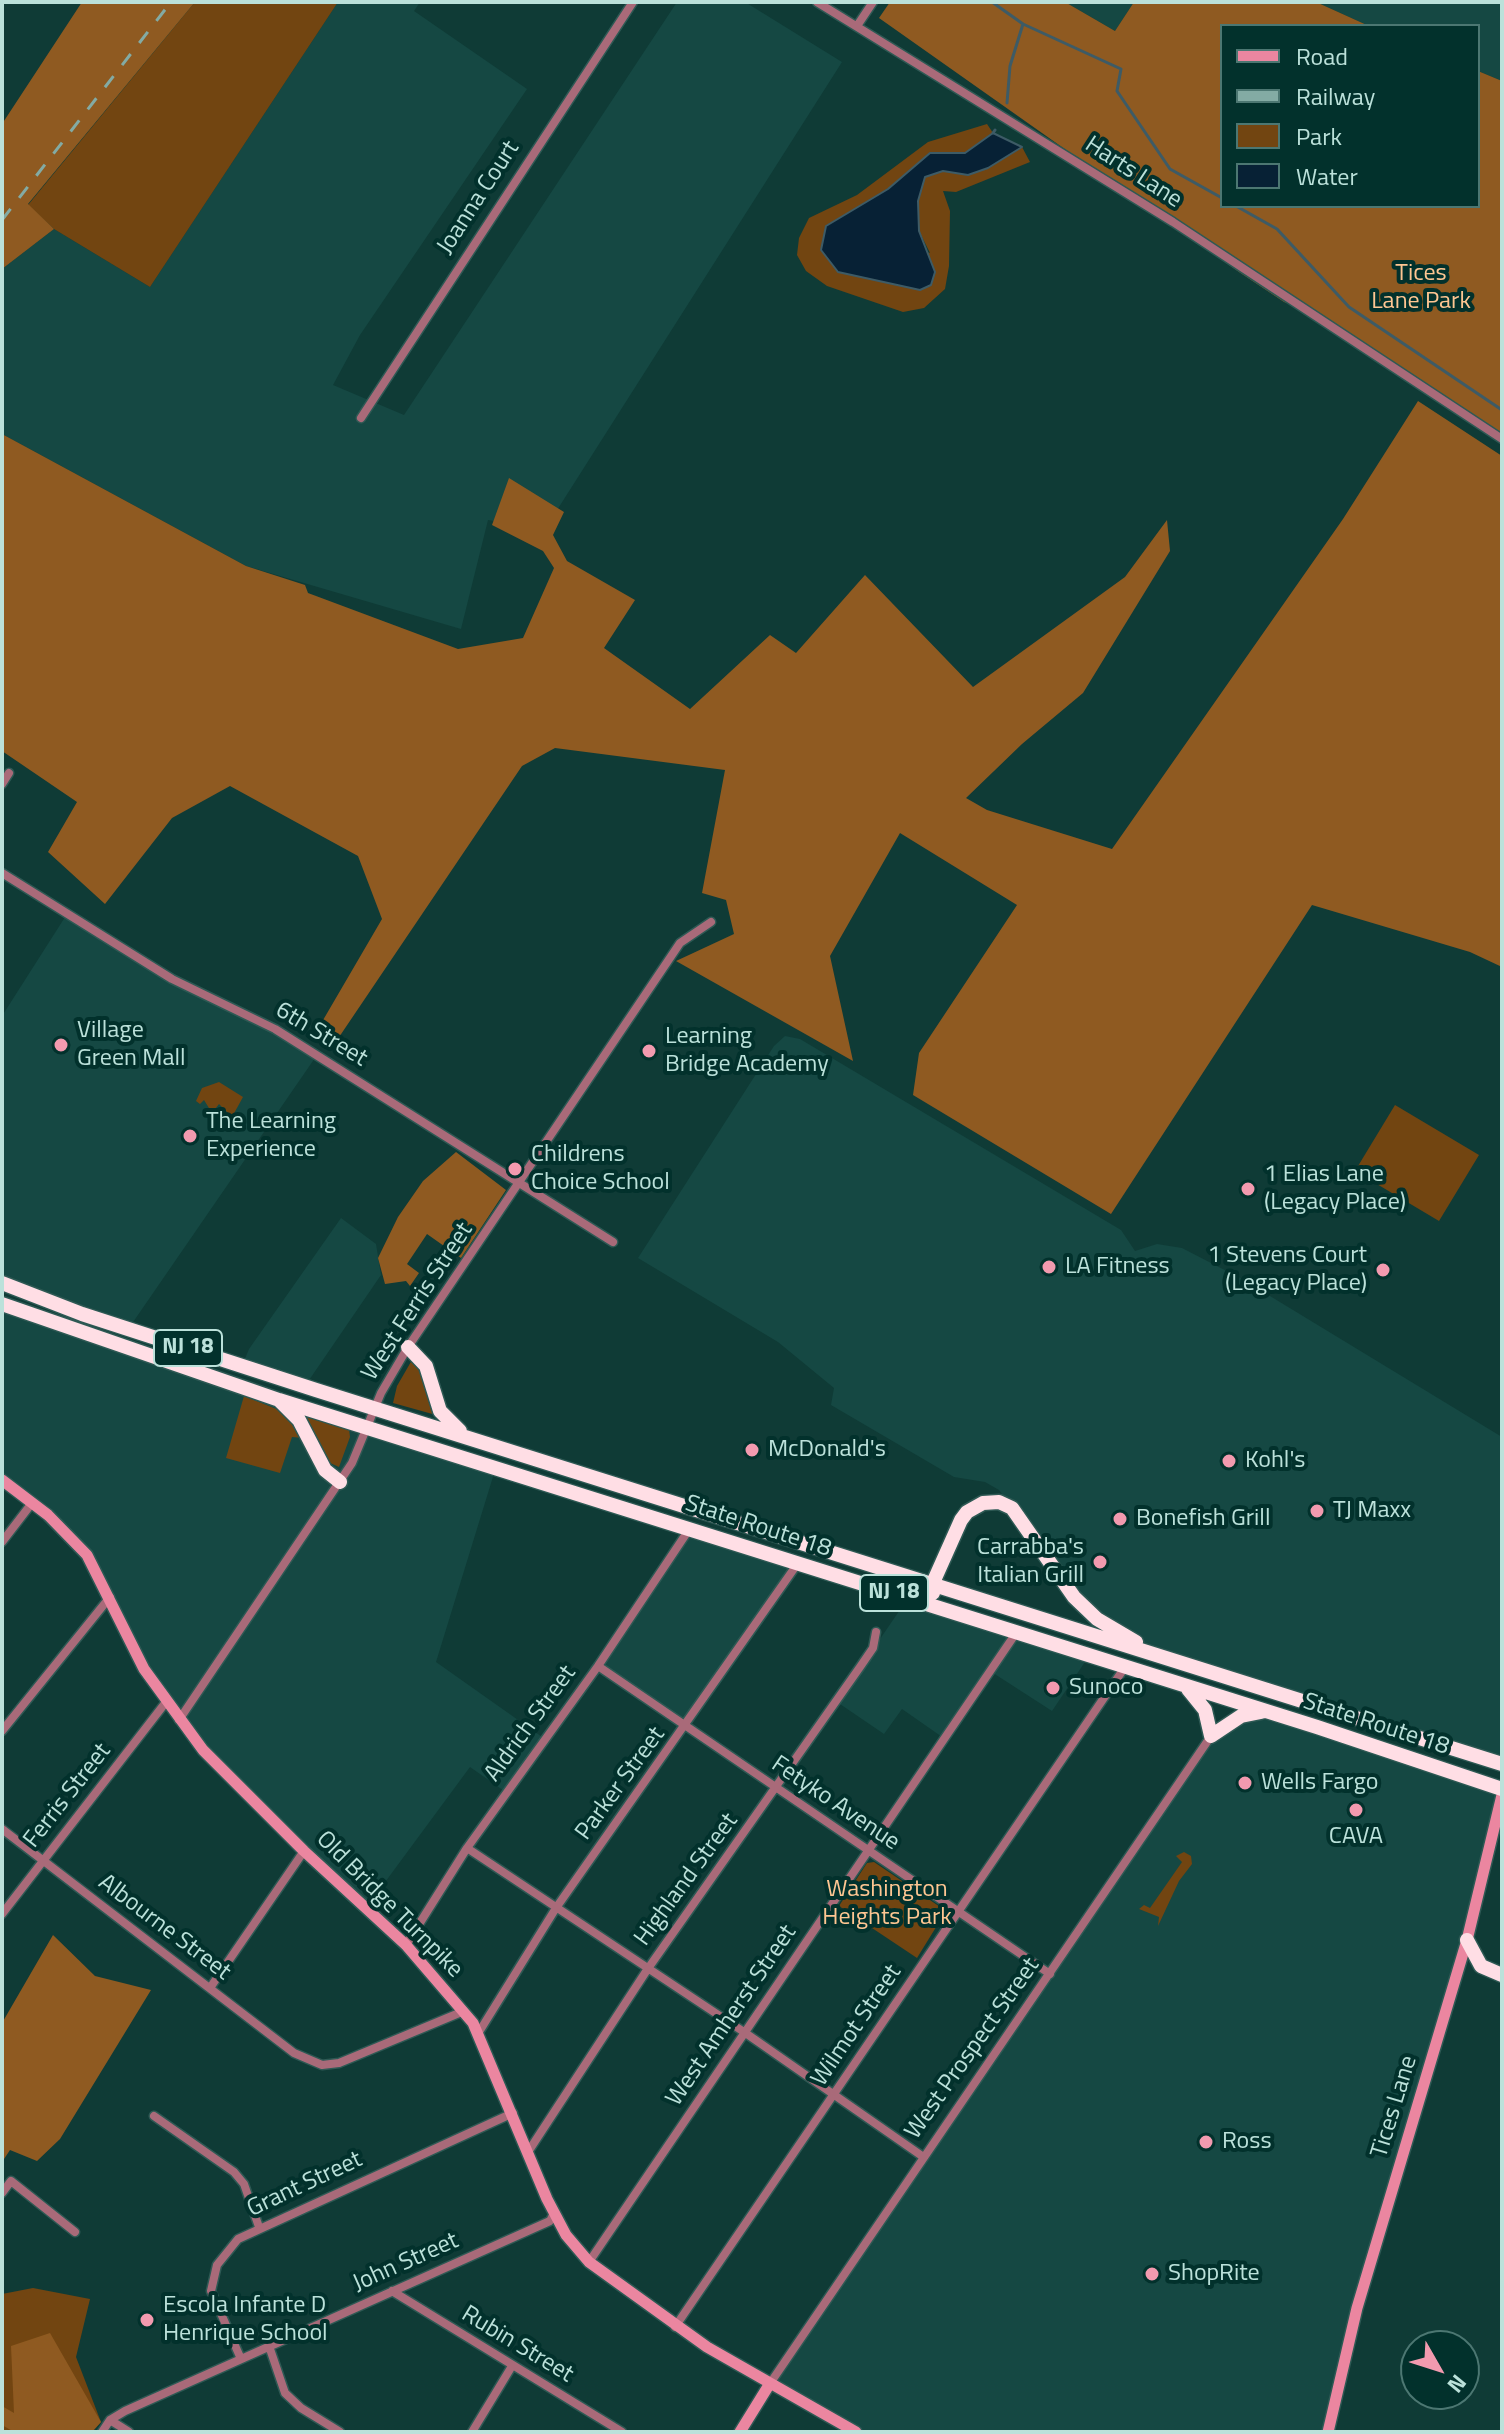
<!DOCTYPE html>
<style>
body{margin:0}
#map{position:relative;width:1504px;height:2434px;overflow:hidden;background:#0f3b36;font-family:"Titillium Web",sans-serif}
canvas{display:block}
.frame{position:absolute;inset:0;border:4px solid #bbe1da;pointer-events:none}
.legend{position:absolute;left:1220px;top:24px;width:260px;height:184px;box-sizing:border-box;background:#02312c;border:2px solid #4c7772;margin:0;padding:10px 14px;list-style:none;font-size:24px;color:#bbe1da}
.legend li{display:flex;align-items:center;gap:16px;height:40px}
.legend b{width:40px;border:2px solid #4c7772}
.north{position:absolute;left:1400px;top:2330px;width:80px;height:80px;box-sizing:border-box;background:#02312c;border:2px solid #4c7772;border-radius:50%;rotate:129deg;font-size:22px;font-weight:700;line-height:32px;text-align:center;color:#bbe1da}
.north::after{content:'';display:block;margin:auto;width:28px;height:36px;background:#f29aaf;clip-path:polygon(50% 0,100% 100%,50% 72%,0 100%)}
</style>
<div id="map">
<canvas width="1504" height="2434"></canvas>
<div class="frame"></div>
<ul class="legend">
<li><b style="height:10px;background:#eb86a0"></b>Road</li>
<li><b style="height:10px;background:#83aba4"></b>Railway</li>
<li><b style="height:22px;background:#724511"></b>Park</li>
<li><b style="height:22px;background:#072135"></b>Water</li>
</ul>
<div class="north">N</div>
</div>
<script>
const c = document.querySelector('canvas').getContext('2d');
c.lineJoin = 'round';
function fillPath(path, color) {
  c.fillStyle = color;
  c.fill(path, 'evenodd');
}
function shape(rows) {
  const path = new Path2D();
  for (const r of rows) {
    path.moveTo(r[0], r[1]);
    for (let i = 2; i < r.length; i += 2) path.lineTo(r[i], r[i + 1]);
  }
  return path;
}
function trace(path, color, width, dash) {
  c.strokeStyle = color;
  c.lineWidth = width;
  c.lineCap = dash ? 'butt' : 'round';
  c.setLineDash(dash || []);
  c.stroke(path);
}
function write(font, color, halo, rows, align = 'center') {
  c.font = font + ' "Titillium Web",sans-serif';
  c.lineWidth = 8;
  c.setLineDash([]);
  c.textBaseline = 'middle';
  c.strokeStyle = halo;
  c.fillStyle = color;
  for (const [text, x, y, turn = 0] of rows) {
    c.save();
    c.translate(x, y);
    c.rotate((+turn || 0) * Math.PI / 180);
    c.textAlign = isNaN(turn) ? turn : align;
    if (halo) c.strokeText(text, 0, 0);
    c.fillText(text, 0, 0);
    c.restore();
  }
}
const built = shape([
 [338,2,420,2,414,11,527,89,360,335,333,385,404,415,677,2,745,2,842,62,545,529,488,520,461,629,246,566,2,434,2,269,54,229,150,287],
 [1065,2,1134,2,1115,31],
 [1316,2,1502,2,1502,81,1478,71,1478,26,1369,26],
 [67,914,172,979,317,1055,129,1328,2,1283,2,1016],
 [785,1036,800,1039,1121,1230,1135,1251,1157,1244,1182,1248,1242,1279,1502,1437,1502,1764,1161,1656,1074,1597,999,1490,985,1482,954,1477,831,1405,834,1388,778,1342,638,1258,774,1046],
 [341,1218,376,1244,381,1275,305,1386,242,1366,249,1349],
 [2,1304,496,1467,436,1662,545,1739,507,1793,470,1767,366,1908,304,1851,166,1702,87,1555,2,1480],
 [690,1528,799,1562,685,1728,598,1666],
 [908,1598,1089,1656,1052,1711,990,1671,945,1739,902,1709,884,1734,837,1702],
 [1253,1713,1502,1789,1432,2060,1328,2432,856,2432,769,2385,1211,1736]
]);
const green = shape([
 [195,2,338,2,150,287,54,229,28,205],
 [987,124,993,133,965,153,930,153,888,189,839,222,930,253,919,231,918,201,925,177,943,171,969,174,988,168,1022,147,1030,162,956,192,943,191,950,211,949,266,945,289,924,308,903,312,827,286,806,271,797,255,799,238,809,218,857,195,928,142],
 [219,1082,243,1097,232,1117,219,1104,212,1113,204,1100,200,1104,196,1101,202,1088],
 [1395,1105,1479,1155,1439,1221,1355,1171],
 [412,1360,422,1366,436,1415,393,1403,397,1386],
 [244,1396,284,1412,296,1423,303,1438,292,1437,280,1473,226,1458],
 [312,1417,349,1429,350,1437,339,1467,328,1462,307,1418],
 [1184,1852,1191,1856,1192,1864,1179,1881,1158,1926,1159,1917,1139,1909,1144,1905,1150,1908,1182,1862,1176,1856],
 [874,1862,946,1911,917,1958,839,1906,867,1863],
 [33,2288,90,2299,76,2357,101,2422,92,2432,2,2432,2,2294]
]);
const forest = shape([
 [82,2,195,2,28,204,54,229,2,269,2,124],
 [890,2,1065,2,1115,31,1134,2,1316,2,1369,26,1222,26,1222,206,1478,206,1478,71,1502,81,1502,439,1305,310,1284,302,1239,272,879,18],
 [1418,401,1502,456,1502,967,1470,952,1312,905,1111,1214,913,1095,919,1053,1017,905,900,833,830,956,853,1061,676,961,734,934,726,900,702,893,725,770,555,748,522,766,331,1049,312,1039,382,919,358,856,230,786,172,818,105,904,48,852,77,802,2,751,2,434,246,566,305,585,308,593,458,649,523,638,554,568,543,551,492,525,509,478,564,512,553,535,567,561,635,600,604,648,690,709,770,635,796,653,865,575,973,687,1125,577,1167,520,1170,551,1083,693,1022,744,966,798,987,810,1112,849,1343,519],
 [456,1152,506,1190,461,1258,427,1234,407,1264,419,1273,410,1286,406,1281,385,1284,378,1258,398,1217,423,1181],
 [53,1935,95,1976,151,1990,60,2139,37,2161,10,2150,2,2162,2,2023],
 [50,2333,101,2422,92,2432,14,2432,2,2425,2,2406,14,2413,11,2346]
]);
const water = shape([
 [993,133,1022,147,988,168,968,175,943,171,925,177,918,201,919,231,935,272,931,285,920,290,838,272,821,250,826,226,888,189,930,153,965,153,993,133]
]);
const stream = shape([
 [992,2,1023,24],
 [1007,103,1010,66,1023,24,1121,69,1117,91,1170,169,1222,198],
 [993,133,995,130],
 [1236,206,1277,229,1349,307,1502,410]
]);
const street = shape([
 [817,2,1173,222,1502,439],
 [857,26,873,2],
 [361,418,633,2],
 [2,784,9,773],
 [2,873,172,979,275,1029,613,1242],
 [2,1542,32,1503],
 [598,1666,1050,1974],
 [179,1720,352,1463,381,1393,408,1347,680,943,711,922],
 [2,1731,110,1597],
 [2,1829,294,2053,322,2065,339,2063,464,2011],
 [467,1848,744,2032,922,2156],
 [2,1914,166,1702],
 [406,1945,467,1848,598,1666,690,1528],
 [210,1988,304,1851],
 [479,2032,556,1908,798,1563],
 [154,2116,234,2172,244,2184,259,2227],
 [528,2152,647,1970,860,1667,873,1648,876,1632],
 [2,2193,11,2181,75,2232],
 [589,2262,1016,1633],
 [392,2291,622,2432],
 [675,2327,1125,1667],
 [269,2346,285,2393,301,2408,340,2432],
 [241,2359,211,2291,217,2265,238,2239,513,2113],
 [769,2385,1211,1736],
 [110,2420,129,2432],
 [102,2432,110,2420,125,2411,550,2221,554,2213],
 [472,2432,512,2366]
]);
const secondary = shape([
 [2,1480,48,1515,87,1555,144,1669,203,1750,304,1851,406,1945,473,2023,547,2199,566,2235,589,2262,707,2347,856,2432],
 [740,2432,769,2385],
 [1328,2432,1357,2308,1467,1940,1502,1795]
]);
const highway = shape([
 [2,1283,82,1314,316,1390,1502,1764],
 [2,1304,279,1400,1317,1727,1502,1789],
 [408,1347,426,1366,440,1411,460,1431],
 [279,1400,299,1420,325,1470,340,1482],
 [933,1593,932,1585,961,1520,967,1512,983,1503,999,1502,1012,1508,1074,1597,1097,1619,1136,1642],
 [1188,1689,1205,1710,1211,1736,1241,1716,1261,1712],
 [1467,1940,1481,1966,1502,1975]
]);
const rail = shape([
 [2,220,171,2]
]);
const markers = [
 [61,1045,8,"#f29aaf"],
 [649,1051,8,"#f29aaf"],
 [190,1136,8,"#f29aaf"],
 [515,1169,8,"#f29aaf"],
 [1248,1189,8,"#f29aaf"],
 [1049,1267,8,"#f29aaf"],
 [1383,1270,8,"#f29aaf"],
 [752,1450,8,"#f29aaf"],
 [1229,1461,8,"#f29aaf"],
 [1317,1511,8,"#f29aaf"],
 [1120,1519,8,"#f29aaf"],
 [1100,1562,8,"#f29aaf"],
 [1053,1688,8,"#f29aaf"],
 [1245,1783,8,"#f29aaf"],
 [1356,1810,8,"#f29aaf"],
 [1206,2142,8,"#f29aaf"],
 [1152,2274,8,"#f29aaf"],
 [147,2320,8,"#f29aaf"]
];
const shields = [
 [188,1348,68],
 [894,1593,68]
];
const shieldNames = [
 ["NJ 18",188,1348],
 ["NJ 18",894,1593]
];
const streetNames = [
 ["Harts Lane",1133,173,33],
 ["Joanna Court",479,198,-57],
 ["6th Street",321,1035,31],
 ["West Ferris Street",418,1302,-57],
 ["State Route 18",758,1527,18],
 ["Aldrich Street",531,1724,-54],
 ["State Route 18",1376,1725,18],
 ["Parker Street",621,1784,-54],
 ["Ferris Street",68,1796,-52],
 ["Fetyko Avenue",835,1804,34],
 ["Highland Street",687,1880,-54],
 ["Old Bridge Turnpike",389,1905,45],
 ["Albourne Street",164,1928,37],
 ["West Amherst Street",732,2016,-56],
 ["Wilmot Street",857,2026,-56],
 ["West Prospect Street",973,2049,-55],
 ["Tices Lane",1395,2107,-73],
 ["Grant Street",305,2185,-25],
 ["John Street",406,2263,-24],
 ["Rubin Street",517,2345,31]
];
const parkNames = [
 ["Tices",1421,274],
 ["Lane Park",1421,302],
 ["Washington",887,1890],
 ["Heights Park",887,1918]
];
const poiNames = [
 ["Village",77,1031],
 ["Green Mall",77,1059],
 ["Learning",665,1037],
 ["Bridge Academy",665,1065],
 ["The Learning",206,1122],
 ["Experience",206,1150],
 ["Childrens",531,1155],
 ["Choice School",531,1183],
 ["1 Elias Lane",1264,1175],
 ["(Legacy Place)",1264,1203],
 ["1 Stevens Court",1367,1256,"right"],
 ["(Legacy Place)",1367,1284,"right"],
 ["LA Fitness",1065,1267],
 ["McDonald's",768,1450],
 ["Kohl's",1245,1461],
 ["TJ Maxx",1333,1511],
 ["Bonefish Grill",1136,1519],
 ["Carrabba's",1084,1548,"right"],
 ["Italian Grill",1084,1576,"right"],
 ["Sunoco",1069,1688],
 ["Wells Fargo",1261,1783],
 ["CAVA",1356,1837,"center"],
 ["Ross",1222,2142],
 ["ShopRite",1168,2274],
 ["Escola Infante D",163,2306],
 ["Henrique School",163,2334]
];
fillPath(built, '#154843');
fillPath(green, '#724511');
fillPath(forest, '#8f5a21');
fillPath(water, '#072135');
trace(water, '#3d5b66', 2);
trace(stream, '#3d5b66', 3);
trace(street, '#2e5954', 11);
trace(secondary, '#2e5954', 14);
trace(highway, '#2e5954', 17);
trace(street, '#a96a79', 8);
trace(secondary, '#eb86a0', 11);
trace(highway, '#ffdee5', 14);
trace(rail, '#83aba4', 3, [14, 14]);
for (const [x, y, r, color] of markers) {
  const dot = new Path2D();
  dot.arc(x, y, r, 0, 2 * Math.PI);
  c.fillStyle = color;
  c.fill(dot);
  trace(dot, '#02312c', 3);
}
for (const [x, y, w] of shields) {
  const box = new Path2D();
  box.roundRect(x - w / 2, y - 18, w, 36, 6);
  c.fillStyle = '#02312c';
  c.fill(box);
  trace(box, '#bbe1da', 2);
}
write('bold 22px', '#bbe1da', null, shieldNames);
write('24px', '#bbe1da', '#02312c', streetNames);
write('24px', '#fec692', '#02312c', parkNames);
write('24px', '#bbe1da', '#02312c', poiNames, 'left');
</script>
